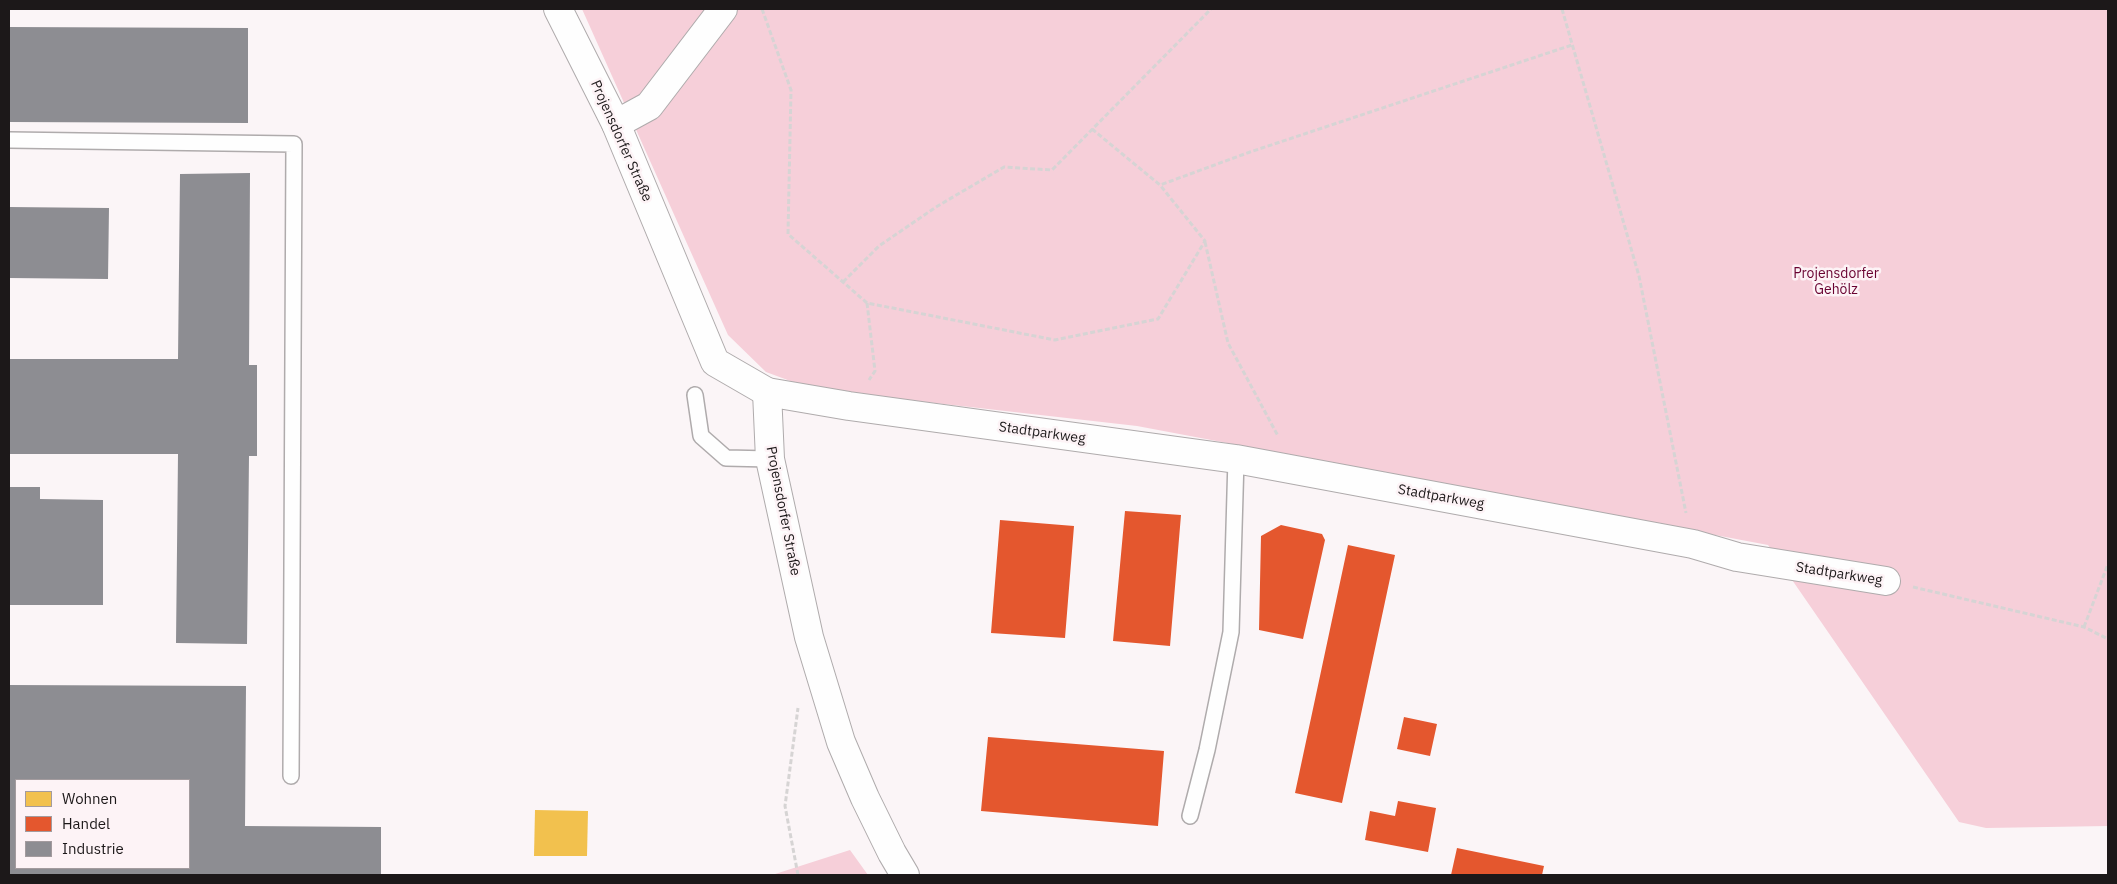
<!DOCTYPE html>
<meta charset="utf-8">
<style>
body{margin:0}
#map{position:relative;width:2117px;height:884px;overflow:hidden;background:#fbf5f7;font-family:"IBM Plex Sans",sans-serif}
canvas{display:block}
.frame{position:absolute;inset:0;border:10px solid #1c1819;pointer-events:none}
.legend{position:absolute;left:15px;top:779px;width:175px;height:90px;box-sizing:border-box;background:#fdf3f6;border:1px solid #a39b9e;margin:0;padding:6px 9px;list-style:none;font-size:15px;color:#1c1819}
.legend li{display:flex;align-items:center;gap:10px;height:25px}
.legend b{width:25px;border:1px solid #a39b9e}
</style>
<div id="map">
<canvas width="2117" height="884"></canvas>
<div class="frame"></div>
<ul class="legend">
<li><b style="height:14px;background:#f2c14e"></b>Wohnen</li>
<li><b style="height:14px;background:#e4572e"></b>Handel</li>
<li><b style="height:14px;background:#8d8d92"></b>Industrie</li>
</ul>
</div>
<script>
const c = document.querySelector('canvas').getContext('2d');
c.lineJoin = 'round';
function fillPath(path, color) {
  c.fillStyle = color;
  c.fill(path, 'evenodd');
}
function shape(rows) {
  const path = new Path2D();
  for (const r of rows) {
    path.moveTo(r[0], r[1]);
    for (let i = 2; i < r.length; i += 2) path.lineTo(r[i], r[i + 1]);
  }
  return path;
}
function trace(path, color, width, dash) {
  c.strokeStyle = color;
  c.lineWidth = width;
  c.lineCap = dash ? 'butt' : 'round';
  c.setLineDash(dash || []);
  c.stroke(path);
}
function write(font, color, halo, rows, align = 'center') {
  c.font = font + ' "IBM Plex Sans",sans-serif';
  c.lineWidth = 5;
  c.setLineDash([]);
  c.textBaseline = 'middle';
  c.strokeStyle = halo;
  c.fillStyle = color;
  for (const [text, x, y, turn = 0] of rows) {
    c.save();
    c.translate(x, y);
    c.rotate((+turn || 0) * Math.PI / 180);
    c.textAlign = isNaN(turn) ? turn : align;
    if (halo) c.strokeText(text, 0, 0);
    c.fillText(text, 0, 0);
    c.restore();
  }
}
const green = shape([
 [582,9,2108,9,2108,826,1986,828,1959,822,1768,545,1137,426,812,389,766,372,728,335],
 [850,850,868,875,772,875]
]);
const homes = shape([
 [535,810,588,811,587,856,534,856]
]);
const shops = shape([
 [1125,511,1181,515,1170,646,1113,641],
 [1000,520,1074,526,1065,638,991,633],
 [1281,525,1322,534,1325,540,1303,639,1259,630,1261,536],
 [1348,545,1395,555,1342,803,1295,793],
 [1404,717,1437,724,1430,756,1397,749],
 [988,737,1164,751,1158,826,981,811],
 [1398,801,1436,808,1428,852,1365,840,1370,811,1395,816],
 [1457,848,1544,866,1542,875,1451,875]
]);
const industry = shape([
 [9,27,248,28,248,123,9,122],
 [250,173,249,365,257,365,257,456,249,456,247,644,176,643,178,454,9,454,9,359,178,359,180,174],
 [9,207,109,208,108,279,9,278],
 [9,487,40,487,40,499,103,500,103,605,9,605],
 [9,685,246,686,245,826,381,827,381,875,9,875],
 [16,780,189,780,189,868,16,868]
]);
const path = shape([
 [762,9,791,90,788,234,867,303,1055,340,1158,319,1205,241,1160,185],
 [1562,9,1639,276,1686,513],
 [1092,129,1160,185,1250,152,1572,45],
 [1205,242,1228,343,1278,436],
 [843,282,879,246,936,207,1004,167,1052,170,1211,9],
 [867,303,875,371,869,380],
 [1913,587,2084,627,2108,639],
 [2084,627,2108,564],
 [798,875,785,806,798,708]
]);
const service = shape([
 [9,140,294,144,291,776],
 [695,395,701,436,726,458,770,459],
 [1190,816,1207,750,1231,632,1236,459]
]);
const minor = shape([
 [616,124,649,106,723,9],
 [905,875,892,853,865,798,841,742,809,637,770,459,767,392,849,406,1236,459,1693,544,1737,557,1886,581]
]);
const tertiary = shape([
 [558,9,616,124,715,362,767,392]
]);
const streetNames = [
 ["Projensdorfer Straße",621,141,66],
 ["Stadtparkweg",1042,433,8],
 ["Stadtparkweg",1441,497,10],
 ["Projensdorfer Straße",783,511,79],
 ["Stadtparkweg",1839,574,9]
];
const parkNames = [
 ["Projensdorfer",1836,274],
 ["Gehölz",1836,290]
];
fillPath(green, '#f6cfd9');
fillPath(homes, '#f2c14e');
fillPath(shops, '#e4572e');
fillPath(industry, '#8d8d92');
trace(service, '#afabac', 18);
trace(minor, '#afabac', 30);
trace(tertiary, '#afabac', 30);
trace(path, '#d6d4d4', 3, [5, 2.5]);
trace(service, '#fefefe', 15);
trace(minor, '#fefefe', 28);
trace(tertiary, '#fefefe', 28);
write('14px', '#1c1819', '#fdf3f6', streetNames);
write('14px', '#690331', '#fdf3f6', parkNames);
</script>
